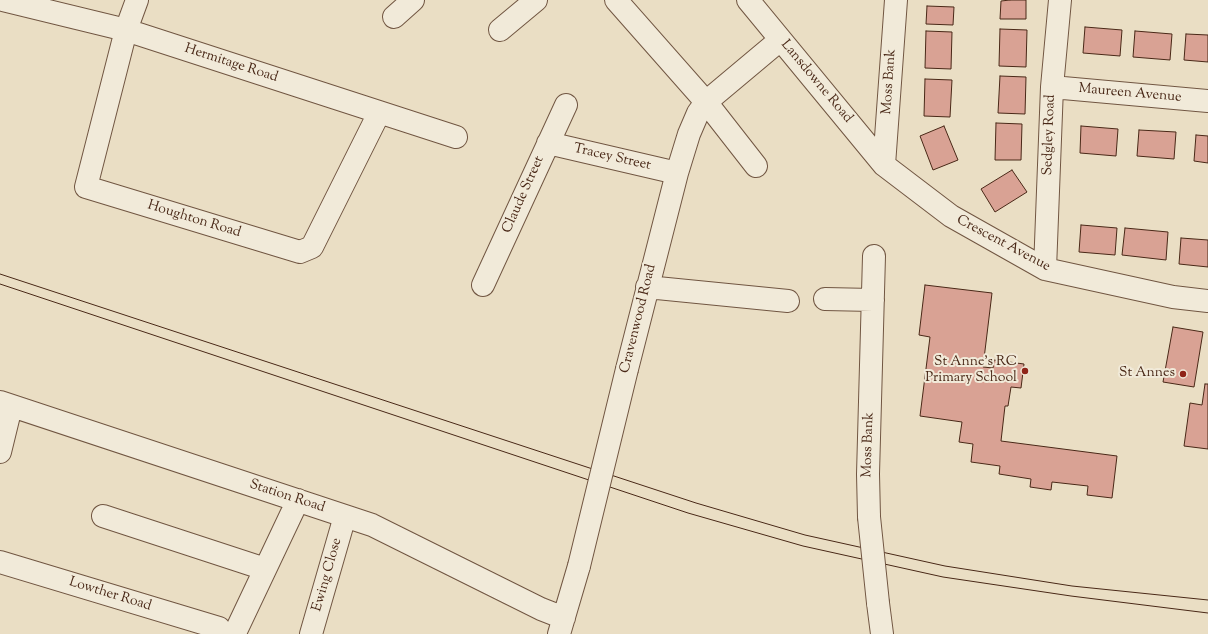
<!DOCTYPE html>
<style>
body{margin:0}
canvas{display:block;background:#eadec4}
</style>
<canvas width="1208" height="634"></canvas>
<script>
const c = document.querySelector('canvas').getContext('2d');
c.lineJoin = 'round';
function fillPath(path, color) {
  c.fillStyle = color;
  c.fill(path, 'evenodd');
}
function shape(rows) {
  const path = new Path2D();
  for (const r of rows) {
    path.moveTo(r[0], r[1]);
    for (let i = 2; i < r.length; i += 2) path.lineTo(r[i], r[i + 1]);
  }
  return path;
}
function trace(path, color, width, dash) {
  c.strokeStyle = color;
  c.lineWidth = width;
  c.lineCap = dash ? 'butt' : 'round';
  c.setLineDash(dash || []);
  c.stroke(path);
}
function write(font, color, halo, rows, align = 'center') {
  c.font = font + ' "Sorts Mill Goudy",serif';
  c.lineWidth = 4;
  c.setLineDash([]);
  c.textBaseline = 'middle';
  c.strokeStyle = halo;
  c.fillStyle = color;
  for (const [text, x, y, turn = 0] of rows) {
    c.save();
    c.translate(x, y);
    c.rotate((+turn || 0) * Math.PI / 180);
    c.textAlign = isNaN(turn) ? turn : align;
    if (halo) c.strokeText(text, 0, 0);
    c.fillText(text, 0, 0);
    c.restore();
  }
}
const building = shape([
 [1010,0,1026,0,1026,19,1000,19,1001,1,1010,0],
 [927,6,954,7,953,25,926,24,927,6],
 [1085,27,1122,30,1120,56,1083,53,1085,27],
 [1000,29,1027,30,1026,67,999,66,1000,29],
 [926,31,952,32,951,69,925,68,926,31],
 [1135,31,1172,34,1170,60,1133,57,1135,31],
 [1186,34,1208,35,1208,62,1184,60,1186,34],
 [1000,76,1026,77,1025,114,998,113,1000,76],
 [925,79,952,80,950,117,924,116,925,79],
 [996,123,1022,124,1021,160,995,160,996,123],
 [944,126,958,160,933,170,920,136,944,126],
 [1081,126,1118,129,1116,156,1080,153,1081,126],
 [1139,130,1176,132,1174,159,1137,156,1139,130],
 [1196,135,1208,136,1208,163,1194,161,1196,135],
 [1012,170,1027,192,995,212,981,189,1012,170],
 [1081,225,1117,228,1115,255,1079,252,1081,225],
 [1125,228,1168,232,1166,260,1122,255,1125,228],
 [1181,238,1208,240,1208,267,1179,264,1181,238],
 [925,285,992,293,983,367,993,368,994,360,1024,364,1021,388,1011,387,1008,406,1005,406,1001,441,1117,456,1112,498,1087,495,1088,486,1052,482,1051,490,1030,487,1031,479,999,474,1000,466,971,462,973,444,959,442,962,422,920,416,930,337,919,335,925,285],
 [1173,327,1203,332,1194,387,1163,382,1173,327],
 [1205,384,1208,384,1208,449,1184,446,1190,403,1202,405,1205,384]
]);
const minor = shape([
 [3,0,126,30,456,137],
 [137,0,126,30,86,187,300,252,312,247,379,113],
 [616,0,706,102,756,166],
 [748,0,884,165,951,216,1045,269,1173,297,1208,301],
 [394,17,413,0],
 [500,30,536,0],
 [1052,87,1208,101],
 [548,143,677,173],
 [884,165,896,0],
 [1045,269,1052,87,1060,0],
 [483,285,566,105],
 [647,287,788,301],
 [825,299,873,300],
 [627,369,677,173,689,134,698,113,706,102,780,40],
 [0,402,372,525,541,609,564,618],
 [0,452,11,407],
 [103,516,265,569],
 [869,517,868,474,874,256],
 [0,562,219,628],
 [878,603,882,634],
 [235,633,298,500],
 [311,634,345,516],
 [559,634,579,566]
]);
const tram = shape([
 [0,274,696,503,805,535,945,566,1072,586,1208,600],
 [0,284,688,513,803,546,943,577,1071,596,1208,613]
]);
const minorBridge = shape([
 [869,517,878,603],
 [579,566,627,369]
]);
const markers = [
 [1025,371,4,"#8f2418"],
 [1183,374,4,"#8f2418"]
];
const streetNames = [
 ["Hermitage Road",231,64,18],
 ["Lansdowne Road",816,82,50],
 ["Moss Bank",890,82,-86],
 ["Maureen Avenue",1130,94,5],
 ["Sedgley Road",1050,135,-88],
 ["Tracey Street",612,158,13],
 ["Claude Street",524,195,-66],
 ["Houghton Road",194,220,17],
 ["Crescent Avenue",1003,244,28],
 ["Cravenwood Road",639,319,-76],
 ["Moss Bank",869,445,-88],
 ["Station Road",287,497,18],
 ["Ewing Close",328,575,-74],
 ["Lowther Road",110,595,17]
];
const poiNames = [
 ["St Anne's RC",1017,363],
 ["Primary School",1017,379],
 ["St Annes",1175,374]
];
fillPath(building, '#d9a294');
trace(building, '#492817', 1);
trace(minor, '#715642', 24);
trace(minor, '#f1ead9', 22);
trace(tram, '#492817', 1);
trace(minorBridge, '#715642', 24, []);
trace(minorBridge, '#f1ead9', 22);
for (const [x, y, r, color] of markers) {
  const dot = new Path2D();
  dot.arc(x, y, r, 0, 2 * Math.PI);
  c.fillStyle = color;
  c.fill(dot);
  trace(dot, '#f1ead9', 1.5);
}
write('14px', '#492817', '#f1ead9', streetNames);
write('14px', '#492817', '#f1ead9', poiNames, 'right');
</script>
